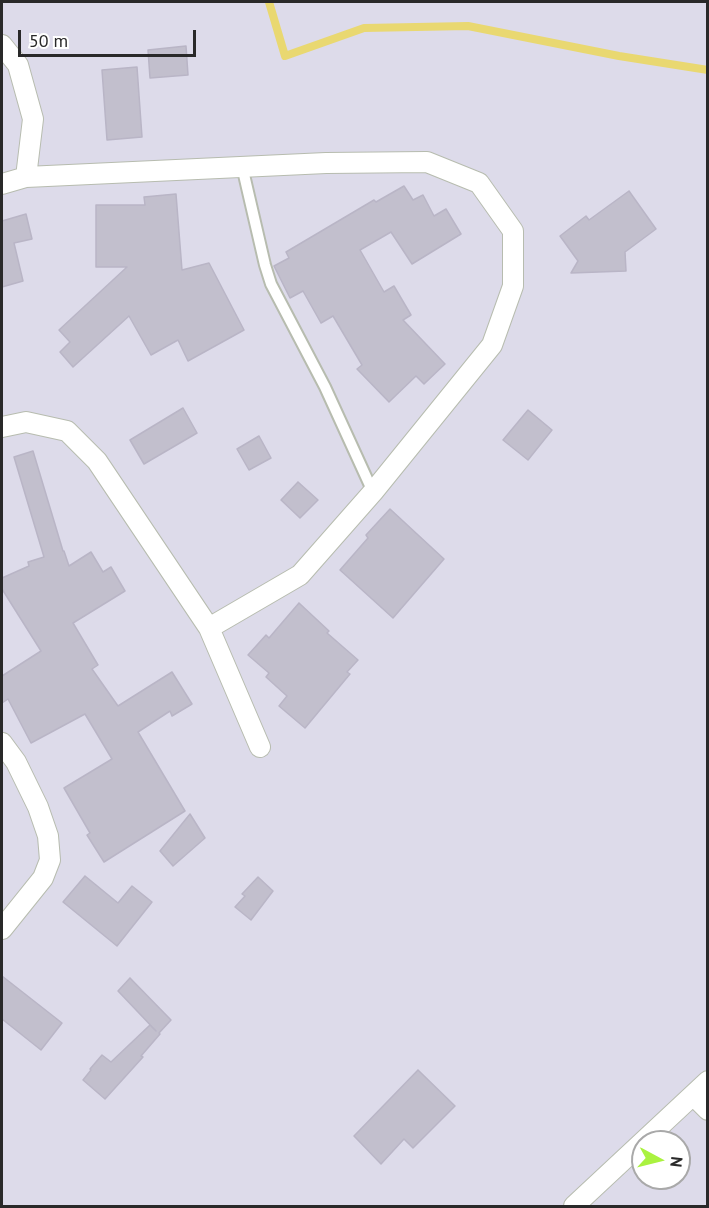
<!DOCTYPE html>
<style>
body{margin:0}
#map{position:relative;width:709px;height:1208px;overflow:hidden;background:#dddbea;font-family:"PT Sans",sans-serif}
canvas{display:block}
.frame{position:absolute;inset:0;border:3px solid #292929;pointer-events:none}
.north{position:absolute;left:631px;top:1130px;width:60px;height:60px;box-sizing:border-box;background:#fff;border:2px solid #a9a9a9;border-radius:50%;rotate:97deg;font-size:16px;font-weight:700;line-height:24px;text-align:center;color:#292929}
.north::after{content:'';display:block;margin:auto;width:21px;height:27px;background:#aaf240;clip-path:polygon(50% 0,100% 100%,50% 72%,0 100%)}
.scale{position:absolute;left:18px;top:30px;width:178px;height:27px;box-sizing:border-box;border:3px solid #292929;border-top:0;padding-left:8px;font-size:18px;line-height:21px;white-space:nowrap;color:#292929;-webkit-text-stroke:4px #fff;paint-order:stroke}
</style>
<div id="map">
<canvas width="709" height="1208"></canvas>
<div class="frame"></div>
<div class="north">N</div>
<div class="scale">50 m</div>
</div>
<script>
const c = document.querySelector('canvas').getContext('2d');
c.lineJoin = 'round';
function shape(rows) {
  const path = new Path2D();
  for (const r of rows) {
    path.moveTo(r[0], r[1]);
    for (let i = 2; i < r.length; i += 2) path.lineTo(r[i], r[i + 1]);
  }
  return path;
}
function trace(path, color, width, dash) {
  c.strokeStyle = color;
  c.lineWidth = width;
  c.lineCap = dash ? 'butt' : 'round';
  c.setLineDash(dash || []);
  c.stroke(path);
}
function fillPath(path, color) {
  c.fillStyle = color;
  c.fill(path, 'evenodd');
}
const stream = shape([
 [269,2,285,56,364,28,468,26,619,56,708,70]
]);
const building = shape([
 [186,46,188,75,150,78,148,50,186,46],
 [137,67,142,137,107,140,102,70,137,67],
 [404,186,413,200,423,195,434,216,446,209,461,234,412,264,391,232,360,250,384,292,394,286,411,315,403,320,445,364,424,384,416,376,389,402,357,369,362,365,333,316,321,323,303,291,290,298,274,266,289,258,286,252,374,200,376,202,404,186],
 [629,191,656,229,625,252,626,271,571,273,578,261,560,236,586,216,589,220,629,191],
 [176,194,182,270,209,263,244,330,188,361,178,340,151,355,129,316,73,367,60,352,70,342,59,330,127,267,96,267,96,205,145,205,144,197,176,194],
 [26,214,32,239,14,243,23,281,2,287,2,221,26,214],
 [183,408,197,433,144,464,130,440,183,408],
 [528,410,552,430,528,460,503,440,528,410],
 [259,436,271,458,249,470,237,449,259,436],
 [33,451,63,551,64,551,69,566,91,552,103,572,111,567,125,591,73,623,98,665,92,669,118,706,172,672,192,704,172,716,170,711,138,732,185,811,104,862,87,835,90,833,64,788,112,759,85,714,31,743,8,699,2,703,2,676,41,651,2,589,2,578,29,566,28,562,44,557,14,457,33,451],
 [298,482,318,500,300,518,281,500,298,482],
 [390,509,444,559,393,618,340,570,368,538,366,535,390,509],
 [299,603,329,631,327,633,358,660,347,672,350,674,305,728,279,706,287,696,266,677,269,673,248,655,266,635,269,638,299,603],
 [190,814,205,838,173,866,160,851,190,814],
 [85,876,118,903,132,886,152,902,117,946,63,902,85,876],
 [258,877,273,891,251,920,235,907,245,896,242,894,258,877],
 [2,976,62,1023,41,1050,2,1019,2,976],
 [130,978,171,1020,159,1033,160,1034,141,1056,143,1057,105,1099,83,1080,91,1070,90,1069,102,1055,111,1062,150,1025,156,1031,118,991,130,978],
 [418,1070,455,1106,413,1148,404,1139,381,1164,354,1136,418,1070]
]);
const service = shape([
 [242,166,265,265,271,284,325,387,373,492]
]);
const minor = shape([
 [2,45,18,65,33,119,26,177],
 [2,184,26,177,326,163,427,162,479,183,513,231,513,286,492,345,373,492,300,575,209,628],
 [2,427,26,422,67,431,97,461,209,628,260,747],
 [2,743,16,762,38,807,48,836,50,860,43,878,2,929],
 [693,1095,708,1110],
 [574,1206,708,1081]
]);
trace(stream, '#e9d871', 8);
fillPath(building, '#c2bfcd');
trace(building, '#b9b5c6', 1.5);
trace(service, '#b7bcaf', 14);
trace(minor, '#b7bcaf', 22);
trace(service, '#fff', 10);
trace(minor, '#fff', 20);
</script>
